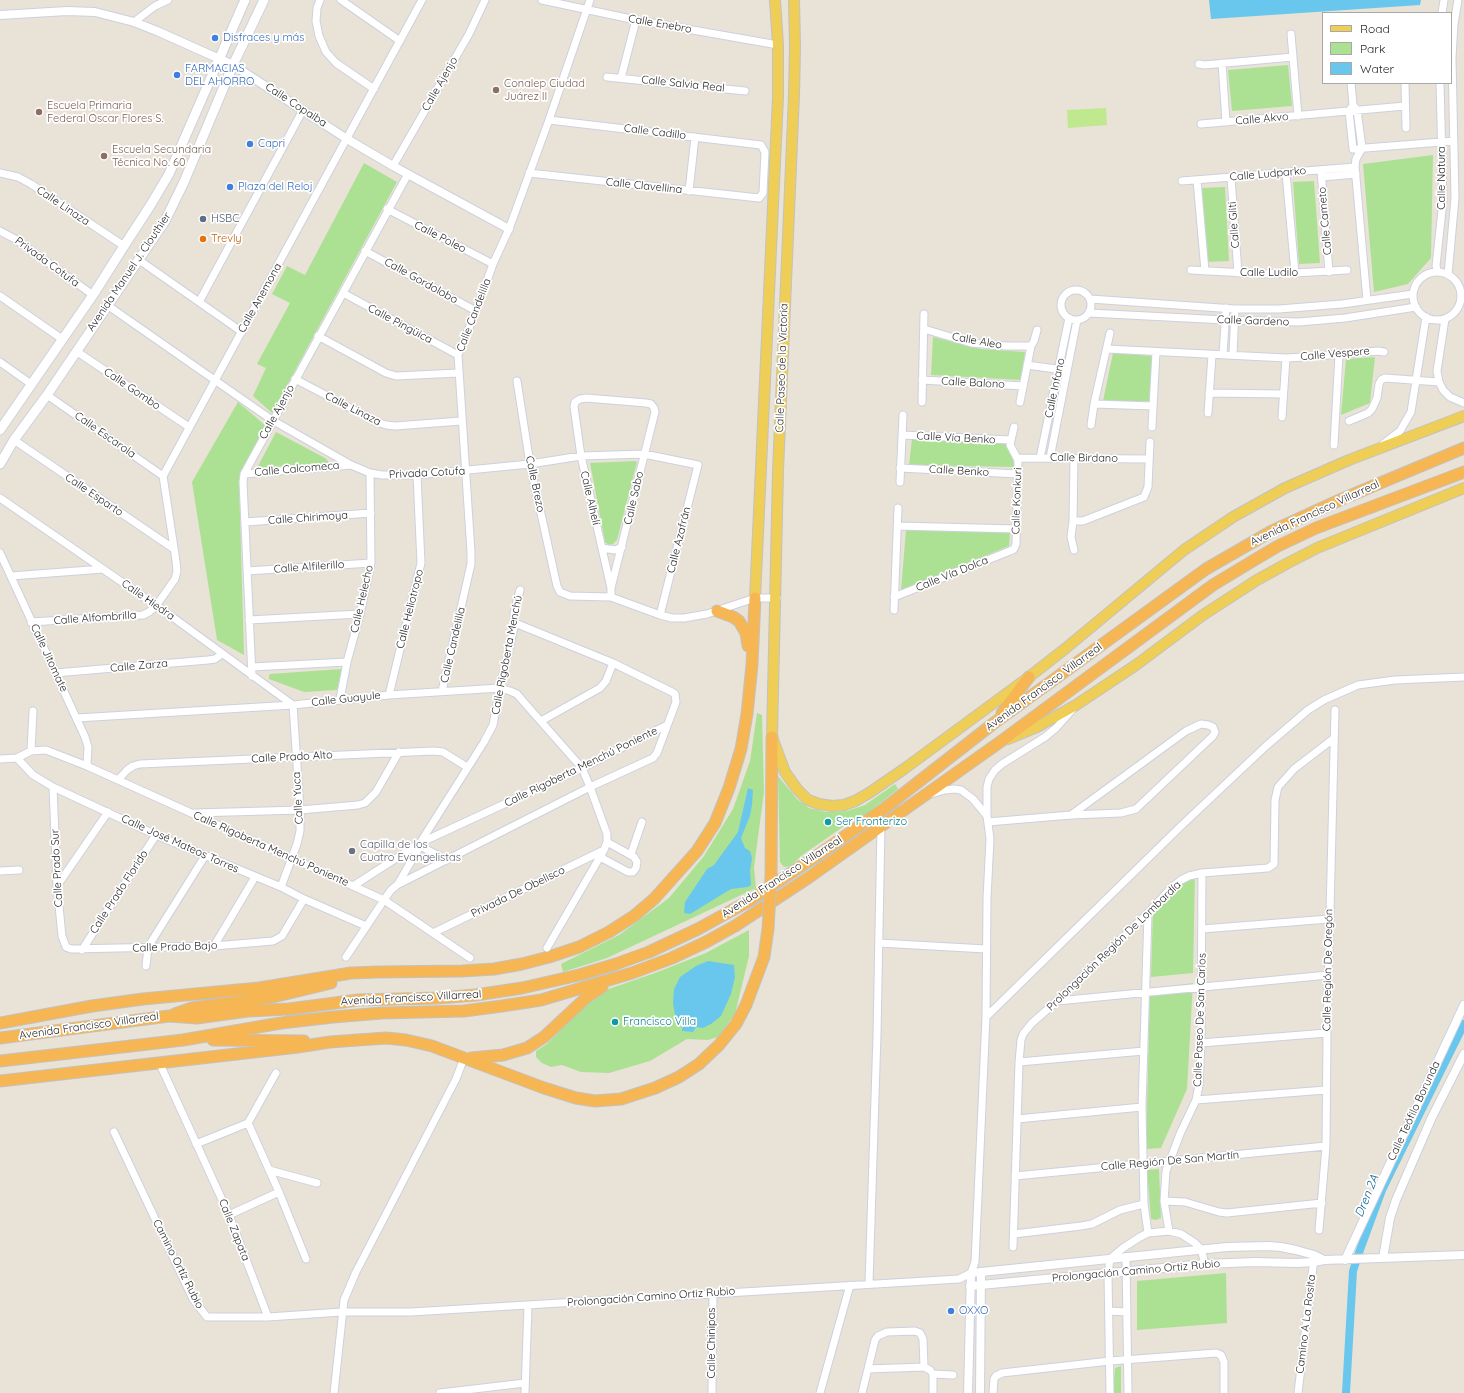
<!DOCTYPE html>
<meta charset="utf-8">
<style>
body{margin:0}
#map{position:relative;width:1464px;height:1393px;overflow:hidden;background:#e9e2d7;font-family:Quicksand,sans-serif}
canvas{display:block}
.legend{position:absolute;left:1322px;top:12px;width:130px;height:72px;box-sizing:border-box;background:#fff;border:1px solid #a8a8a8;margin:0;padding:5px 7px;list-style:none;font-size:12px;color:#262626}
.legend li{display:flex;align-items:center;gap:8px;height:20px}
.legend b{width:20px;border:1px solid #a8a8a8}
</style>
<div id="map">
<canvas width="1464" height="1393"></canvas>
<ul class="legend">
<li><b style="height:5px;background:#efce57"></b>Road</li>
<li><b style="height:11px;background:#ace193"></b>Park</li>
<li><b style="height:11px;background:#69c7ed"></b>Water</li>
</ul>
</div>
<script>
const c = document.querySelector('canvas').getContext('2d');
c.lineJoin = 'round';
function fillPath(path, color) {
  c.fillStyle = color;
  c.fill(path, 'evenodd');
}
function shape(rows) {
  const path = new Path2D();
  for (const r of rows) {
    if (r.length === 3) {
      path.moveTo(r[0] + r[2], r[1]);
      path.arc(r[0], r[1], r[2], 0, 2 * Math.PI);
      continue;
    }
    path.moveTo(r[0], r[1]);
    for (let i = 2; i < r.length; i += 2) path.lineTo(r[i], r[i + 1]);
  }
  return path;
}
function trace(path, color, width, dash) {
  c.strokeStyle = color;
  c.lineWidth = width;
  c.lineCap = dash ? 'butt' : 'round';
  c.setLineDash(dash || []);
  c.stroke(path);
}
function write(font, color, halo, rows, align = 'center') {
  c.font = font + ' Quicksand,sans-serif';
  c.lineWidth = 3.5;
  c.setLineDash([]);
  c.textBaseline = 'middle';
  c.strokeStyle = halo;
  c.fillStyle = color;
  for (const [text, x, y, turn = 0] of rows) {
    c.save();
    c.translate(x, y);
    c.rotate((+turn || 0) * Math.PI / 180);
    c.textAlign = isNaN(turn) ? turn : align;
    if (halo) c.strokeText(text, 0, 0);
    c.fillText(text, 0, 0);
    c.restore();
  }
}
const green = shape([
 [1288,65,1292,106,1232,111,1228,70],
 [1433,155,1431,258,1408,284,1374,292,1363,164],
 [364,163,397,182,272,413,253,396,266,368,257,364,290,303,272,294,287,266,305,275],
 [1314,181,1320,263,1299,264,1293,182],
 [1225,187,1229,261,1206,262,1202,188],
 [933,337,981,349,1025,352,1021,380,931,375],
 [1113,353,1153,356,1149,401,1103,401],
 [1375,357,1370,403,1341,415,1346,359],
 [238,402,266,426,239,480,244,655,217,640,192,482],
 [276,432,325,458,328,461,328,463,257,468],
 [912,439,1008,444,1015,467,909,465],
 [635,461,637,462,617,540,613,544,609,545,605,542,590,463],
 [906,530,1010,532,1009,546,901,590],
 [342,669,337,690,304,692,269,679,269,676,270,674],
 [757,713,762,715,764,792,754,867,756,888,607,958,563,972,561,964,619,935,669,898,704,856,733,809,750,761],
 [778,776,797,799,809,808,826,812,847,811,865,805,895,784,898,789,864,816,850,822,801,856,791,866,784,867,780,862],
 [1195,874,1193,973,1151,977,1153,907,1184,876],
 [749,930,749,956,735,1014,718,1037,708,1040,687,1039,650,1061,609,1073,581,1072,562,1065,551,1067,542,1063,536,1057,536,1051,547,1044,597,993,655,973,706,953],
 [1193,983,1187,1089,1161,1148,1146,1149,1150,989],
 [1159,1169,1161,1218,1156,1220,1151,1219,1147,1170],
 [1226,1273,1227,1323,1137,1330,1137,1281],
 [1121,1366,1121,1393,1113,1393,1115,1368]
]);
const pitch = shape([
 [1106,108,1107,125,1068,128,1067,110]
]);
const water = shape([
 [1209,0,1421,0,1420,5,1211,19],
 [748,788,753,790,752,805,750,816,741,838,745,848,750,851,752,858,750,871,751,885,748,887,731,889,690,914,684,913,685,902,707,869,714,865,738,832],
 [708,961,734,965,735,977,731,994,721,1016,711,1024,703,1028,696,1027,693,1032,682,1031,683,1024,676,1021,673,1003,674,989,680,977,696,966]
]);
const canal = shape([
 [1346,1393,1353,1271,1361,1247,1382,1190,1464,1024]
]);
const minor = shape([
 [320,0,317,8,316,21,319,36,326,52,336,63,374,89],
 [341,0,400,41],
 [542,0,636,20,778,45],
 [1442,13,1444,0],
 [134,22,155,6,168,0],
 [1291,34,1298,116],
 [1222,63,1226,122],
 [1199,64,1204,65,1293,57],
 [607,77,745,91],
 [621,78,636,20],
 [1351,83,1353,105,1357,110,1362,148,1356,159,1355,167,1367,300],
 [1405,83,1406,128],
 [1351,108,1349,111,1353,149],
 [1201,124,1405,106],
 [1353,149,1454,141],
 [393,166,469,34,485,0],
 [1321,170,1329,272],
 [0,173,18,177,31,184,124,246],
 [529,173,759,198,763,193,765,152,761,145,549,120],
 [1286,173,1295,273],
 [1322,177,1356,174],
 [1231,178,1238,273],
 [1197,180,1205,271],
 [1182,181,1355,167],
 [689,191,695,137],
 [387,209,493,264],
 [0,231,15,239,93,295],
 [365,251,476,311],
 [139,260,242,332],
 [1191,270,1264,274,1295,273,1347,270],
 [1437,296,24],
 [1438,272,1436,266,1443,201,1440,83],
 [1448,275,1455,198,1452,58,1454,24,1458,0],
 [1076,305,15],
 [343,293,458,355],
 [0,296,62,339],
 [1090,299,1235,309,1279,309,1342,304,1413,294],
 [199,302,303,110],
 [107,305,272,420,351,465,370,473,382,475,417,475,530,464,581,456,644,454,698,465,660,615],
 [1089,313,1225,320,1299,322,1345,318,1416,307],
 [1445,319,1437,371,1439,382,1443,390,1450,397,1464,403],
 [924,329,971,343,1006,346,1031,346],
 [318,336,386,373,396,376,458,373],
 [1107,349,1286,358,1305,357,1378,351,1384,352],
 [76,351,189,427],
 [1223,355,1226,308],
 [1233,355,1235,309],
 [0,362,31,384],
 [1027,365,1063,370],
 [295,379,377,422,386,425,395,426,461,421],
 [922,380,1023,386],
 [517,381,530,464,557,586,560,592,570,596,611,597,660,615,672,618,684,618,707,614,755,598,777,598],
 [1209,393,1283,394],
 [47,395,163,476],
 [922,402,924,314],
 [1020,402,1031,346,1034,341,1037,330],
 [1094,404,1153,406],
 [1208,413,1212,355],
 [1282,417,1286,358],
 [1349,421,1368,413,1372,409,1377,398,1379,384,1381,380,1385,378,1439,382],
 [1091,425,1094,404,1110,333],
 [1152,427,1156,352],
 [902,435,1011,440],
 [14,440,174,549],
 [1383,444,1400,431,1411,412,1426,317],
 [1334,445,1339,354],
 [1018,458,1149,459],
 [1040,458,1069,318],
 [1050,458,1077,320],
 [900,468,1018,474],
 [244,474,351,465],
 [900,482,903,415],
 [0,498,171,616,293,705,300,810,300,831,297,844,281,887],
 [1073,521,1083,521,1144,497,1148,487,1150,442],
 [245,522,371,513],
 [898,526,1016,529],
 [602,548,615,550,622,547],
 [1074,550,1071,537,1073,521,1074,458],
 [0,553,85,737,88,747,87,766],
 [247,571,371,563],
 [11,576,103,569],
 [611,597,611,588,655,412,654,408,651,404,646,403,586,398,580,399,575,402,574,407,581,456,611,588],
 [894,597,1010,551,1014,549,1016,544,1018,460,1010,445,1014,427],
 [894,610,898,508],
 [249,620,360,614],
 [31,622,143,615,149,612,156,606,175,579,177,571,176,561,163,476,422,0],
 [252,667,347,662],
 [55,673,208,660,215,659,222,654],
 [252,676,243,482,244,474,408,174],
 [442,691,471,564,471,552,458,355,476,311,493,264,509,229,549,120,590,0],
 [389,695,421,563,417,475],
 [340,699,347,662,360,614,371,563,370,473],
 [77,718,293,705,389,695,500,688,510,691,517,694,522,700,582,768,590,787,607,834,607,842,604,850,547,948],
 [541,721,600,688,606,681,613,663],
 [31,751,33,711],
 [17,758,33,775,53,787,156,835,281,887,304,899,366,926],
 [0,759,17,758,31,751,46,750,87,766,384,900,470,958],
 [118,780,127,770,133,766,140,764,433,751,443,752,467,767],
 [53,787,57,886,62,936,66,947,71,949,214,946,273,941,282,936,304,899],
 [931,794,945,790,954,789,961,790,973,799,987,816],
 [195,813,300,810,358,805,365,803,376,792,399,752],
 [988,822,1071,815,1121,813,1136,809,1213,736,1215,732,1213,727,1208,725,1201,724,1186,731,1071,815],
 [420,846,447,860],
 [631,854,642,822],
 [600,857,628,872,633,872,636,868,637,862,634,857,607,842],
 [0,871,19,870],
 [398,884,420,846,420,843,484,742,493,725,500,688,515,623,514,613,520,590],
 [57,886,108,812],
 [353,886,420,843,582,768,667,725],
 [1148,913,1142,1107,1144,1204,1148,1233],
 [1202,929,1329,919],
 [433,933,604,850],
 [879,943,986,949],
 [214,946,255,877],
 [82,950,156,835],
 [346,957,384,900,391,890,397,885,590,787,653,758,657,753,676,702,675,694,672,692,613,663,515,623],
 [146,966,148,947,205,856],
 [1057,1001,1328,975],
 [986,1017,1181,826,1266,746,1308,710,1324,700,1358,685,1395,680,1464,677],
 [1201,1043,1327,1033],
 [159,1062,229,1215,268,1317],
 [1019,1062,1144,1051],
 [276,1073,248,1123,279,1192,306,1259],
 [1196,1100,1326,1090],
 [1017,1119,1142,1107],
 [114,1132,193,1299,207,1317,268,1317,342,1312,411,1312,959,1279,971,1273,975,1262,986,1017,987,898,990,839,987,816,987,787,989,779,995,770,1002,764,1045,737,1056,728,1072,710],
 [196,1144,248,1123],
 [269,1170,317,1183],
 [1015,1176,1326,1146],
 [1164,1201,1185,1202,1219,1212,1227,1213,1322,1203],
 [229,1215,279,1192],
 [1319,1230,1326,1146,1327,1033,1335,710],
 [1169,1231,1164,1201,1166,1171,1180,1134,1196,1100,1199,1085,1201,1043,1202,873],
 [1014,1234,1081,1226,1092,1224,1120,1210,1144,1204],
 [1013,1247,1019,1062,1021,1040,1023,1034,1032,1023,1057,1001,1148,913,1171,888,1181,880,1189,876,1202,873,1268,868,1274,864,1275,800,1278,787,1294,769,1333,739],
 [1126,1257,1128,1393],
 [869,1283,877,1035,881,826],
 [1109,1311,1127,1312],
 [868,1369,924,1367],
 [933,1374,953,1375],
 [334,1393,344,1300,356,1272,456,1079,464,1058],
 [440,1393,525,1383],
 [525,1393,528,1305],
 [712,1393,713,1293],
 [820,1393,850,1285],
 [862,1393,875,1340,878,1336,887,1332,915,1331,920,1333,923,1339,924,1367,930,1370,933,1374,933,1393],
 [993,1393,994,1379,996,1376,1002,1373,1110,1361,1216,1353,1221,1355,1224,1362,1224,1393],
 [1110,1393,1108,1274,1110,1259,1123,1248,1140,1237,1148,1233,1169,1231,1181,1234,1195,1243,1201,1249,1205,1264],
 [1298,1393,1314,1258]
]);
const tertiary = shape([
 [0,15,67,11,95,12,134,22,157,31,233,65,347,139,393,166,509,229],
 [1383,1258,1390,1218,1396,1200,1432,1117,1464,1054],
 [1345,1260,1464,1005],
 [970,1286,1205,1264,1255,1262,1297,1263,1314,1262,1324,1260,1464,1255],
 [968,1393,971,1273,1227,1247,1268,1246,1281,1247,1296,1250,1314,1255,1324,1260],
 [980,1393,981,1272]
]);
const secondary = shape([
 [0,430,93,295,124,246,150,206,169,174,245,0],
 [0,464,14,440,47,395,165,221,184,182,233,65,264,0]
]);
const primary = shape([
 [794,0,795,47,794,95,778,471,772,737,785,772,797,789,808,800,819,804,832,806,844,805,855,801,869,793,904,769,1029,677,1066,648,1184,550,1233,517,1285,488,1349,460,1464,416],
 [755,598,778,97,778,45,775,0],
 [1008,739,1037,727,1076,705,1136,665,1203,615,1257,580,1286,564,1317,548,1464,488]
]);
const trunk = shape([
 [717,611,733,617,739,621,746,633,748,646],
 [1002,713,1029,677],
 [771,877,772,737],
 [175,1014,192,1008,273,997,331,983],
 [0,1023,92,1006,143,999,259,988,351,973,378,972,462,971,494,969,522,964,549,957,579,947,609,932,634,916,654,899,697,851,715,823,729,788,741,749,747,714,752,665,755,598],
 [0,1038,169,1016,197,1018,248,1011,289,1009,358,1000,438,998,476,995,522,988,579,975,616,964,649,952,698,929,749,901,818,855,885,808,994,723,1206,569,1272,531,1342,499,1464,448],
 [213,1040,304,1041],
 [471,1058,503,1055,527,1048,544,1037,588,996,602,987],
 [0,1061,183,1040,281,1023,333,1017,382,1013,464,1011,502,1006,541,1000,632,973,672,958,706,942,735,926,808,878,1000,742,1213,585,1251,562,1278,546,1316,528,1464,472],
 [0,1081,298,1047,330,1042,386,1038,406,1040,432,1046,544,1088,576,1098,595,1101,621,1099,655,1088,679,1077,699,1064,719,1045,736,1024,746,1005,764,957,768,929]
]);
const trunkBridge = shape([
 [768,929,771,877]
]);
const markers = [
 [215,38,4,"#3f7fe0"],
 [177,75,4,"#3f7fe0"],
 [496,90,4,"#8d6e63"],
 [39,112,4,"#8d6e63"],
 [250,144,4,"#3f7fe0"],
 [104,156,4,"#8d6e63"],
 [230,187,4,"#3f7fe0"],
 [203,219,4,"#5c6f8a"],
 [203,239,4,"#e8710a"],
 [828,822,4,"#0f9aa8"],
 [352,851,4,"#6b7280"],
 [615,1022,4,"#0f9aa8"],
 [951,1311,4,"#3f7fe0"]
];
const streetNames = [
 ["Calle Enebro",660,24,10],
 ["Calle Ajenjo",440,84,-60],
 ["Calle Salvia Real",683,84,6],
 ["Calle Copaiba",296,105,33],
 ["Calle Akvo",1262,119,-5],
 ["Calle Cadillo",655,132,7],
 ["Calle Ludparko",1268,174,-5],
 ["Calle Natura",1442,178,-90],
 ["Calle Clavellina",644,186,6],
 ["Calle Linaza",63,206,34],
 ["Calle Cameto",1325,221,-95],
 ["Calle Gliti",1234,225,-94],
 ["Calle Poleo",440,237,27],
 ["Privada Cotufa",47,262,36],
 ["Avenida Manuel J. Clouthier",129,272,-56],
 ["Calle Ludilo",1269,273],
 ["Calle Gordolobo",421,281,29],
 ["Calle Anemona",260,298,-61],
 ["Calle Candelilla",474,315,-69],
 ["Calle Gardeno",1253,321,2],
 ["Calle Pingüica",400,324,28],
 ["Calle Aleo",977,341,10],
 ["Calle Vespere",1335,354,-5],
 ["Calle Paseo de la Victoria",782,368,-88],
 ["Calle Balono",973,383,3],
 ["Calle Infano",1055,388,-78],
 ["Calle Gombo",132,389,34],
 ["Calle Linaza",353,409,27],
 ["Calle Ajenjo",277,412,-61],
 ["Calle Escarola",105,435,35],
 ["Calle Vía Benko",956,438,3],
 ["Calle Birdano",1084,458,1],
 ["Calle Calcomeca",297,469,-5],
 ["Calle Benko",959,471,3],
 ["Privada Cotufa",427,473,-3],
 ["Calle Brezo",535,484,78],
 ["Calle Esparto",94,495,34],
 ["Calle Alhelí",590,498,77],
 ["Calle Sabo",634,498,-77],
 ["Calle Konkuri",1017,501,-88],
 ["Avenida Francisco Villarreal",1315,513,-25],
 ["Calle Chirimoya",308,518,-4],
 ["Calle Azafrán",679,540,-76],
 ["Calle Alfilerillo",309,567,-4],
 ["Calle Vía Dolca",952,574,-22],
 ["Calle Helecho",362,599,-77],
 ["Calle Hiedra",148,600,35],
 ["Calle Heliotropo",410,609,-76],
 ["Calle Alfombrilla",95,618,-4],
 ["Calle Candelilla",453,645,-77],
 ["Calle Rigoberta Menchú",507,655,-79],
 ["Calle Jitomate",49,658,65],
 ["Calle Zarza",139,666,-5],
 ["Avenida Francisco Villarreal",1044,687,-36],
 ["Calle Guayule",346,699,-6],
 ["Calle Prado Alto",292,757,-3],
 ["Calle Rigoberta Menchú Poniente",581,767,-26],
 ["Calle Yuca",298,798,-93],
 ["Calle José Mateos Torres",180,844,24],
 ["Calle Rigoberta Menchú Poniente",271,849,24],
 ["Calle Prado Sur",57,868,-93],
 ["Avenida Francisco Villarreal",782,877,-33],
 ["Calle Prado Florido",119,892,-57],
 ["Privada De Obelisco",518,892,-26],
 ["Prolongación Región De Lombardía",1114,946,-44],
 ["Calle Prado Bajo",175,947,-2],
 ["Calle Región De Oregón",1328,970,-89],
 ["Avenida Francisco Villarreal",411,998,-3],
 ["Calle Paseo De San Carlos",1200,1020,-88],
 ["Avenida Francisco Villarreal",89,1026,-8],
 ["Calle Teófilo Borunda",1414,1111,-65],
 ["Calle Región De San Martín",1170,1161,-5],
 ["Calle Zapata",234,1230,68],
 ["Camino Ortíz Rubio",178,1264,63],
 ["Prolongación Camino Ortiz Rubio",1136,1271,-5],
 ["Prolongación Camino Ortiz Rubio",651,1297,-4],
 ["Camino A La Rosita",1306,1324,-83],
 ["Calle Chinipas",712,1343,-90]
];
const shopNames = [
 ["Disfraces y más",223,38],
 ["FARMACIAS",185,69],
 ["DEL AHORRO",185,82],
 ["Capri",258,144],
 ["Plaza del Reloj",238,187],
 ["OXXO",959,1311]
];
const educationNames = [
 ["Conalep Ciudad",504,84],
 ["Juárez II",504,97],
 ["Escuela Primaria",47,106],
 ["Federal Oscar Flores S.",47,119],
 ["Escuela Secundaria",112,150],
 ["Técnica No. 60",112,163]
];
const serviceNames = [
 ["HSBC",211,219]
];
const foodNames = [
 ["Trevly",211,239]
];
const cultureNames = [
 ["Ser Fronterizo",836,822],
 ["Francisco Villa",623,1022]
];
const worshipNames = [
 ["Capilla de los",360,845],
 ["Cuatro Evangelistas",360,858]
];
const waterNames = [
 ["Dren 2A",1367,1196,-68]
];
fillPath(green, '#ace193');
fillPath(pitch, '#c0e88e');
fillPath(water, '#69c7ed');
trace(canal, '#69c7ed', 8);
trace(minor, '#cdd0e0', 9);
trace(tertiary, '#cdd0e0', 10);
trace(secondary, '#cdd0e0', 11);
trace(primary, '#c2c2c2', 12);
trace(trunk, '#c2c2c2', 13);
trace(minor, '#fff', 7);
trace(tertiary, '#fff', 8);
trace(secondary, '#fff', 9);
trace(primary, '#efce57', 10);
trace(trunk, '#f6b653', 11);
trace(trunkBridge, '#c2c2c2', 13, []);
trace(trunkBridge, '#f6b653', 11);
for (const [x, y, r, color] of markers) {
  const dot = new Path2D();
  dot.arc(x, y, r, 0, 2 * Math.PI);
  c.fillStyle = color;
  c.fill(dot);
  trace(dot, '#fff', 1.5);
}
write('11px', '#262626', '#fff', streetNames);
write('11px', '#366cbe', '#fff', shopNames, 'left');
write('11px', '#785e54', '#fff', educationNames, 'left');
write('11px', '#4e5e75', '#fff', serviceNames, 'left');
write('11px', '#c56008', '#fff', foodNames, 'left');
write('11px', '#0d838f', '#fff', cultureNames, 'left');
write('11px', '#5b616d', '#fff', worshipNames, 'left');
write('italic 12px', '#0e6393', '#fff', waterNames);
</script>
